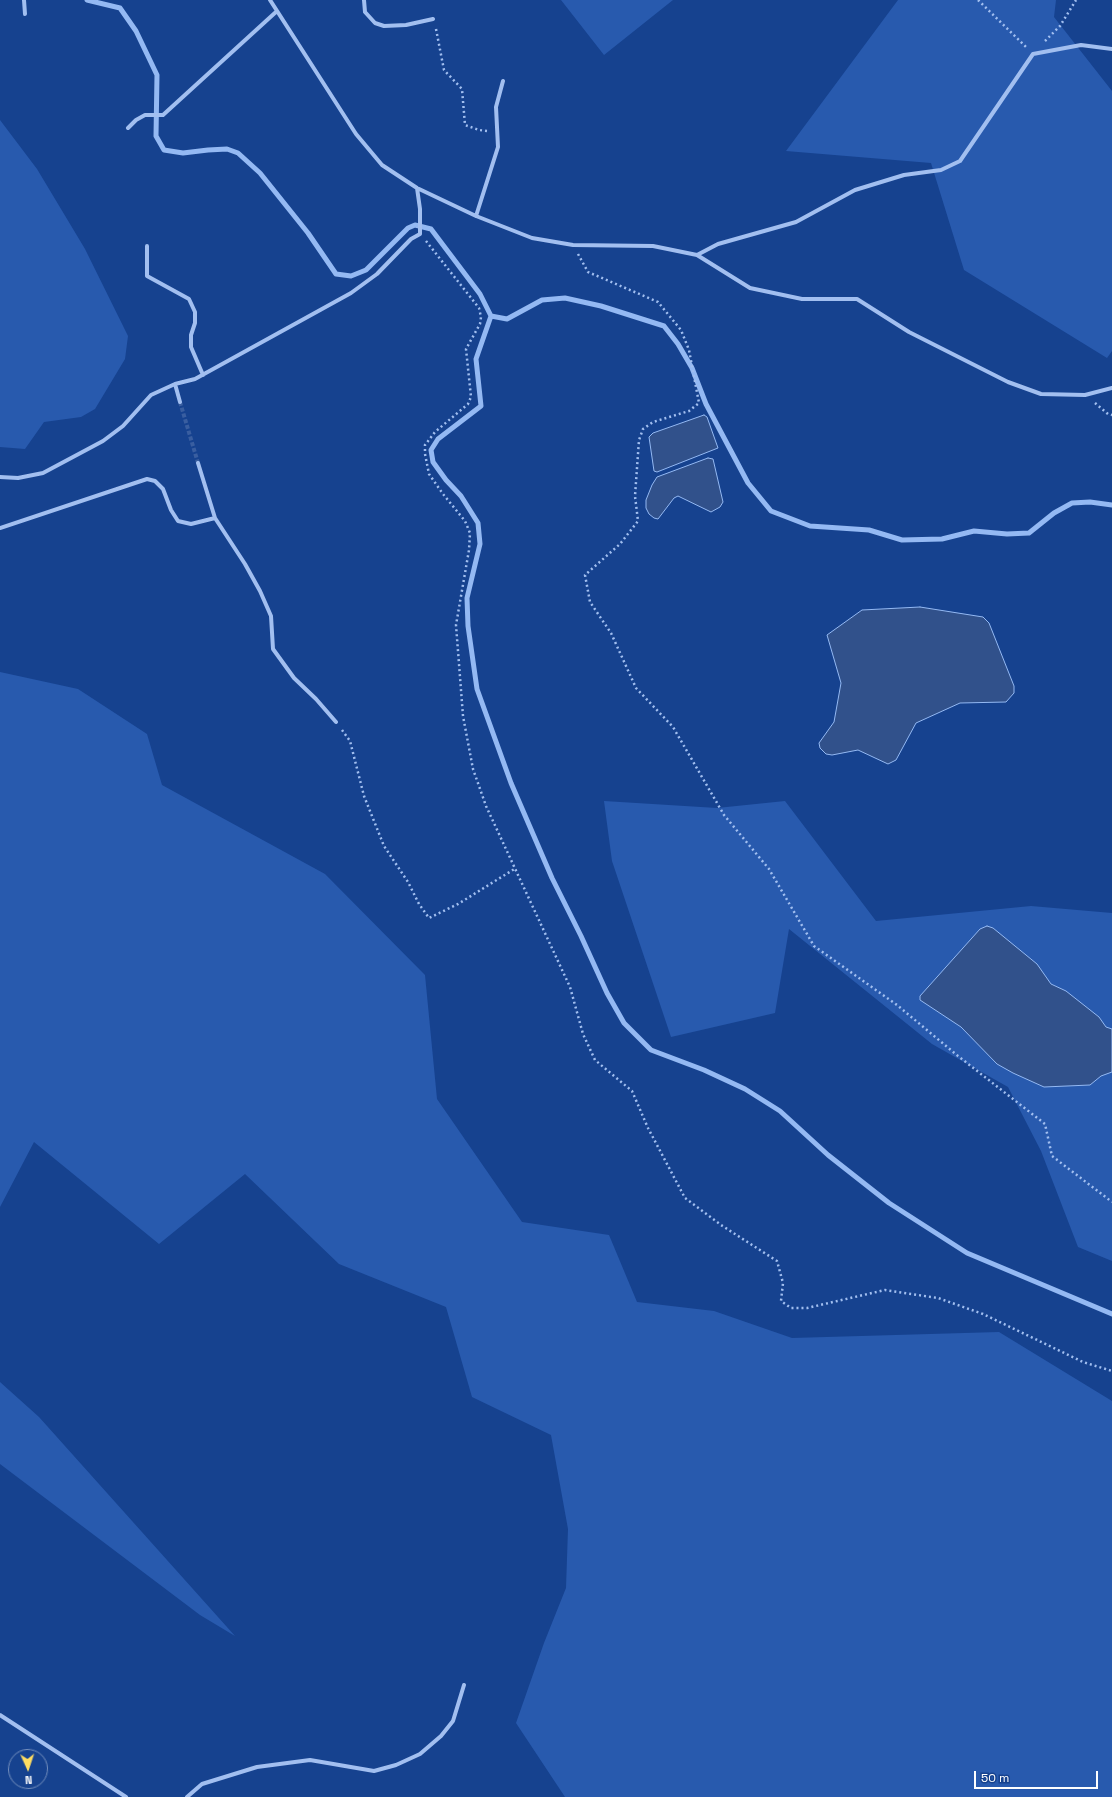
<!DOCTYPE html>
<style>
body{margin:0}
#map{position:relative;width:1112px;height:1797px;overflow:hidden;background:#16428f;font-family:"Space Grotesk",sans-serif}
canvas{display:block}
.north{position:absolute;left:8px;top:1749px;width:40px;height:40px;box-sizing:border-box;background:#16428f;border:1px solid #738ebc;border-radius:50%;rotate:177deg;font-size:11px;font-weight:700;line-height:16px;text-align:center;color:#fff}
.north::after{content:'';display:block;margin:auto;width:14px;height:18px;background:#ffdd61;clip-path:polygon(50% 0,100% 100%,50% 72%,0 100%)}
.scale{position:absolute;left:974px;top:1771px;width:124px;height:18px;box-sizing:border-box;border:2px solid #fff;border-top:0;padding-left:5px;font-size:12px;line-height:14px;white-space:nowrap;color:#fff;-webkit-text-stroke:3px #16428f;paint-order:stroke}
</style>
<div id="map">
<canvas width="1112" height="1797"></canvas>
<div class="north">N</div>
<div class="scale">50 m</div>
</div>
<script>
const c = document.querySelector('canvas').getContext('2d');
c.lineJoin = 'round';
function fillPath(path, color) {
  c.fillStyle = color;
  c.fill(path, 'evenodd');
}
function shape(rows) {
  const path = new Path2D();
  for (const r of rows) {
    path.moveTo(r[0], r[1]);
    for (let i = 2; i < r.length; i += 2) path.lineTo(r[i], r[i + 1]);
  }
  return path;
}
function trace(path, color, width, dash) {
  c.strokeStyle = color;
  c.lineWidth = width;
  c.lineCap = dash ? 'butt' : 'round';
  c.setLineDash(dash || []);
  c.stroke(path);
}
const green = shape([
 [561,0,673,0,604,55],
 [898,0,1056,0,1054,17,1112,91,1112,351,1107,358,964,270,931,163,786,151],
 [0,120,37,169,85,249,128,336,125,359,95,409,81,417,44,422,25,449,0,447],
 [0,672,78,689,147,734,162,785,325,874,425,975,437,1099,522,1222,609,1235,637,1302,714,1311,792,1338,999,1332,1112,1401,1112,1797,565,1797,516,1723,544,1643,566,1588,568,1529,551,1435,472,1397,446,1307,339,1264,245,1174,159,1244,34,1142,0,1207],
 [604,801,717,808,785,801,876,921,1031,906,1112,913,1112,1261,1078,1247,1041,1151,1008,1087,932,1044,789,929,775,1013,671,1037,612,861],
 [0,1382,39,1417,235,1636,200,1615,0,1464]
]);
const water = shape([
 [704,415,707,417,718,448,657,472,654,471,649,437,653,433,704,415],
 [708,458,713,459,723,502,720,507,711,512,678,496,674,498,658,519,654,518,649,514,646,508,646,500,652,485,657,477,708,458],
 [920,607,983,617,989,623,1014,686,1014,693,1006,702,960,703,916,723,896,760,888,764,858,750,832,755,826,754,820,748,819,743,834,722,841,683,827,635,862,610,920,607],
 [987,926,993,928,1037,964,1051,984,1066,991,1099,1017,1106,1027,1112,1029,1112,1072,1101,1076,1090,1085,1044,1087,1013,1073,997,1064,961,1027,920,1000,920,996,980,929,987,926]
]);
const stream = shape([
 [87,0,120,8,136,31,157,75,156,136,164,150,183,153,208,150,227,149,238,153,260,173,308,233,336,274,351,276,366,270,408,228,415,225,431,229,480,294,491,316,476,359,481,406,438,439,431,450,433,462,446,480,461,496,478,523,480,544,467,598,468,626,477,689,511,783,552,878,581,936,607,993,624,1023,651,1050,704,1070,745,1089,780,1111,828,1155,889,1203,967,1253,1112,1314],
 [491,316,507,319,542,300,565,298,601,306,664,326,678,344,692,368,706,404,748,483,771,511,810,526,869,530,902,540,942,539,974,531,1007,534,1029,533,1054,513,1072,503,1090,502,1112,505]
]);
const minorTunnel = shape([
 [180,402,198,463]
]);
const path = shape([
 [978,0,1026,47],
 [436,29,444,70,462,89,465,125,479,130,487,131],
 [1045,41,1060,26,1076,0],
 [426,241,479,308,481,317,480,324,466,349,471,397,468,404,435,432,425,445,425,454,429,474,443,494,465,521,470,533,469,550,456,625,463,716,473,769,486,806,570,987,583,1034,595,1060,632,1091,648,1128,685,1198,721,1225,777,1261,783,1283,781,1301,791,1308,807,1308,885,1290,938,1298,983,1314,1083,1362,1112,1371],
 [578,254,588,272,658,302,681,330,689,350,699,403,689,411,653,422,643,429,639,440,635,496,638,521,620,544,585,575,590,602,611,633,636,688,673,727,724,815,769,869,814,946,897,1005,958,1056,1045,1124,1052,1156,1112,1202],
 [1095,403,1108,414,1112,415],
 [342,730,350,741,364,796,384,846,408,882,419,904,429,918,458,904,516,868]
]);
const minor = shape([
 [24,0,25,14],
 [270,0,356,134,382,165,417,188,476,216,532,238,573,245,653,246,697,255,750,288,802,299,857,299,909,332,1008,382,1041,394,1085,395,1112,388],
 [364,0,365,12,375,23,384,26,406,25,433,19],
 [128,128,136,120,145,115,163,115,277,11],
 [476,216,498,147,496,107,503,81],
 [147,246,147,276,189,299,195,312,195,323,191,335,191,347,203,375],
 [697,255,718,244,796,222,855,190,904,175,941,170,960,161,1033,54,1081,45,1112,49],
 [175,384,180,402],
 [198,463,215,518,245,564,260,591,271,616,273,649,294,678,316,699,336,722],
 [0,477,18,478,43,473,103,441,123,426,151,395,175,384,195,379,351,293,377,274,411,239,420,234,420,209,417,188],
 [0,528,147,479,155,481,163,489,171,510,178,521,191,524,215,518],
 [0,1715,126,1797],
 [187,1797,202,1784,257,1767,310,1760,374,1771,396,1765,420,1754,441,1736,453,1721,464,1685]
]);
fillPath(green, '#285aae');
fillPath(water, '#31518b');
trace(water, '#94b9f3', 1);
trace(stream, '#94b9f3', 5);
trace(minorTunnel, '#395ea0', 4, [4, 2]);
trace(path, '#a2bff0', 2.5, [2, 3]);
trace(minor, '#a2bff0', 4);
</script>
